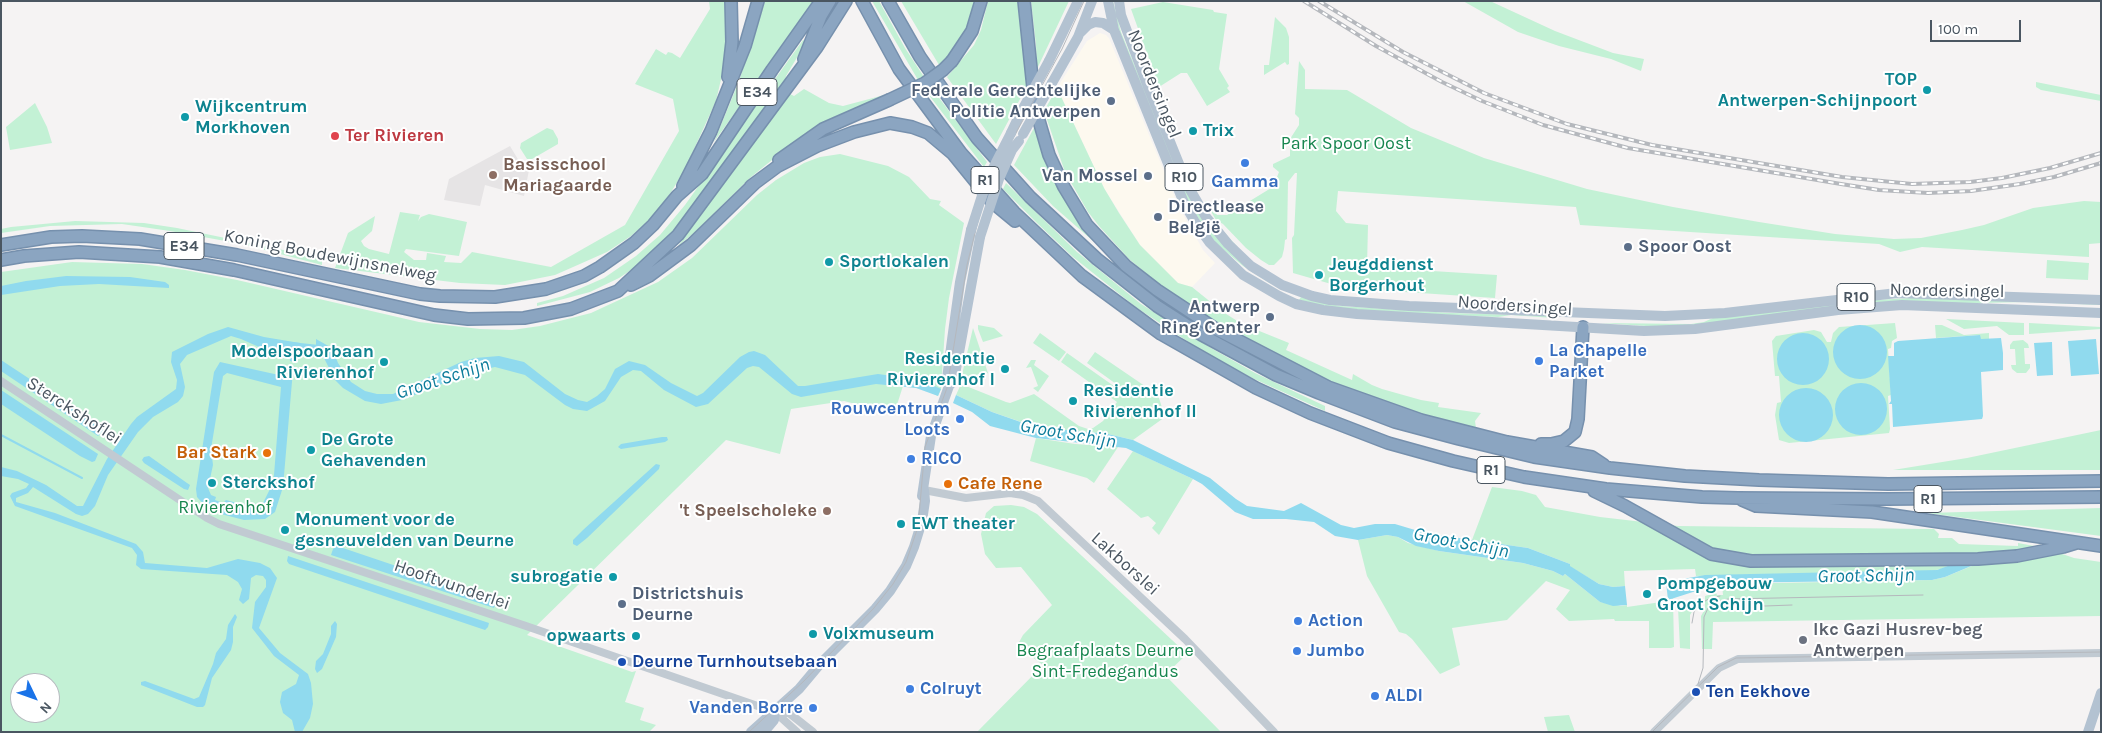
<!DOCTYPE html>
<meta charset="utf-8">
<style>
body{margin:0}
#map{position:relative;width:2102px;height:733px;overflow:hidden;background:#f5f3f3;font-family:Karla,sans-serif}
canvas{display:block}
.frame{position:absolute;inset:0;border:2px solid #4a5661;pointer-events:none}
.north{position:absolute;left:10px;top:673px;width:50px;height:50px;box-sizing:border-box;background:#fff;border:1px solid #b7bbc0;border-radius:50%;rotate:132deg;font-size:14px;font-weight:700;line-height:20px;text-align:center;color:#4a5661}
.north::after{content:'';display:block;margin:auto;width:18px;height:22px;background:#1a73e8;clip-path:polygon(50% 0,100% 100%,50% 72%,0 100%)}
.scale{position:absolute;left:1930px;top:20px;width:91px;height:22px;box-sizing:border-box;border:2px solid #4a5661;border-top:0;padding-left:6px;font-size:15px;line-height:18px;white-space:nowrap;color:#4a5661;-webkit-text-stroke:4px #fff;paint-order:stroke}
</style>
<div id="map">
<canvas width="2102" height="733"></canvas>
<div class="frame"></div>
<div class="north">N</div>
<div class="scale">100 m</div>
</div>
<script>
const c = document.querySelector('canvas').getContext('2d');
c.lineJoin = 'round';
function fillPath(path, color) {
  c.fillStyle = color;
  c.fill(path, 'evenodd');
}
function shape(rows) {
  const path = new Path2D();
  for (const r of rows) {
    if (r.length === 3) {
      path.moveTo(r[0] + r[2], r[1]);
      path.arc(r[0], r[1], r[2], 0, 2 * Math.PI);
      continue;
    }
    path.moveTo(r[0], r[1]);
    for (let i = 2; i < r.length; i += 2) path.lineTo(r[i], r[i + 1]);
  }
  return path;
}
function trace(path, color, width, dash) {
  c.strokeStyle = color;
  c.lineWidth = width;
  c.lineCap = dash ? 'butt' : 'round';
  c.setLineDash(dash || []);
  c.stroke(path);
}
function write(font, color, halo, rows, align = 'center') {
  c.font = font + ' Karla,sans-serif';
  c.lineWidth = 4;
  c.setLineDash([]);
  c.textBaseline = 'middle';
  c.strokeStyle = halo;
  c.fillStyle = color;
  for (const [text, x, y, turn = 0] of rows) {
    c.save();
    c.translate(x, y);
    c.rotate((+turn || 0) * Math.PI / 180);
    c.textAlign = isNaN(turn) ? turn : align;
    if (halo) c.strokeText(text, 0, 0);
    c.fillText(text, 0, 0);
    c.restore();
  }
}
const commercial = shape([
 [1100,33,1106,35,1109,38,1178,205,1203,250,1215,263,1192,287,1178,283,1140,245,1104,188,1057,88,1087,41]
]);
const education = shape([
 [510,146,522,166,529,170,524,196,485,185,480,206,444,200,449,179]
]);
const green = shape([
 [709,1,725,1,726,7,727,36,725,62,716,101,684,171,668,197,655,215,631,236,607,252,555,275,505,285,460,283,335,268,348,233,375,216,372,231,361,241,364,246,369,249,389,254,400,212,420,215,418,221,421,217,429,214,467,222,459,256,406,249,404,252,414,260,426,260,427,253,446,256,444,262,461,263,472,252,551,267,625,225,679,131,673,99,635,84,656,49,666,55,668,52,672,53,680,58,710,9],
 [765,1,815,1,714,142,739,81],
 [872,1,879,1,905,48,924,77,918,80],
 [901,1,975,1,969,26,952,54,939,65],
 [988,1,1019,1,1027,86,996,144,947,77,974,45,981,30],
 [1031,1,1069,1,1037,69,1036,45],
 [1111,1,1113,1,1121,32,1185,189,1271,284,1243,266,1218,245,1207,232,1187,200,1120,33],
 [1463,1,1490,1,1555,31,1613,53,1644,59,1641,71,1611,59,1559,46,1518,32],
 [1163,2,1213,10,1214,12,1227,14,1219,69,1229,86,1227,88,1230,92,1207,106,1187,73,1181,73,1159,87,1131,9],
 [1275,17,1286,28,1289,37,1289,64,1287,65,1285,62,1264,75,1264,65,1269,65],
 [803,40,805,41,805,44,786,76,785,82,675,231,637,266,619,278,590,292,537,306,537,303,563,296,604,278,636,256,660,235,685,205],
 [1299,61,1305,70,1305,89,1347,90,1411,128,1484,158,1587,189,1673,207,1759,222,1835,234,1894,239,1921,238,1962,230,1984,225,2033,208,2084,201,2101,202,2101,243,2089,244,2089,257,1922,247,1900,252,1879,244,1580,225,1576,207,1338,191,1336,211,1346,223,1368,225,1367,267,1497,275,1495,298,1345,288,1293,273,1292,238,1294,235,1297,173,1295,173,1288,182,1287,239,1285,240,1284,249,1282,257,1274,265,1269,265,1261,260,1246,248,1223,224,1216,220,1205,201,1207,201,1217,215,1227,215,1276,185,1275,182,1279,172,1273,167,1273,164,1290,156,1290,139,1299,125,1299,118,1295,114],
 [2036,82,2101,95,2101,101,2041,90,2036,87],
 [931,87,987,162,984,167,925,90],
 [1057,88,1104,188,1119,213,1140,245,1178,283,1192,287,1223,312,1242,324,1289,343,1286,350,1352,380,1353,374,1372,385,1382,389,1421,400,1439,403,1438,407,1481,413,1475,421,1476,428,1451,423,1380,403,1345,389,1235,335,1161,286,1129,259,1099,226,1088,212,1065,172,1044,111],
 [804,89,829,103,843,106,888,94,827,121,793,143,751,177,695,232,678,246,790,94,794,96],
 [35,103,47,127,52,143,10,150,6,127],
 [1035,126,1067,203,1093,241,1053,206,1014,165],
 [547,128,553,130,558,139,558,144,532,159,527,159,520,148,521,143],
 [840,154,888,166,909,177,930,199,941,201,939,205,964,223,949,298,945,329,941,389,938,396,924,389,903,386,894,414,844,401,791,409,780,454,726,440,527,635,632,672,636,671,625,702,644,708,640,720,656,725,649,732,1,732,1,272,72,262,142,264,185,270,237,280,419,322,480,329,512,330,540,326,591,313,658,282,692,258,757,195,776,180,804,163,820,157],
 [20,683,50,683,50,713,20,713],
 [1006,183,1077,252,1141,304,1211,348,1255,373,1325,406,1325,411,1252,378,1207,354,1137,308,1073,257,1037,223,1003,189],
 [75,221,144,223,177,228,322,258,322,265,242,244,170,231,122,224,50,226,1,233,1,229,11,227],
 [2047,260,2089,263,2088,280,2046,278],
 [1301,297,1340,306,1452,313,1553,316,1553,318,1511,315,1498,317,1402,313,1339,309,1299,300],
 [1911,298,2101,304,2101,305,2026,302,1979,303,1691,325,1661,327,1600,323,1691,324,1704,322,1713,318,1875,300],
 [1946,319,2024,323,2024,335,2009,335,1997,326,1964,329],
 [1895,323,1897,338,1892,341,1891,348,1888,349,1891,395,1888,396,1890,429,1889,433,1789,443,1779,440,1775,415,1777,403,1781,402,1779,376,1775,376,1772,341,1776,336,1814,330,1821,332,1827,342,1831,342,1833,333,1839,327],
 [2029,323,2101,327,2101,329,2029,334],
 [978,325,994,328,1003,336,983,342,978,329],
 [1935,325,1942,325,1964,335,1989,333,1989,339,1980,339,1980,335,1936,338],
 [973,328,988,373,968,381,961,379],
 [1040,333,1066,352,1059,361,1033,343],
 [2023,340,2028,344,2029,348,2024,348,2025,364,2030,364,2030,368,2026,373,2017,373,2012,369,2011,365,2016,365,2015,349,2010,349,2010,345,2013,341],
 [1095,352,1158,395,1165,417,1133,440,1108,434,1036,427,992,412,956,395,961,384,1006,402,1010,403,1034,394,1079,426,1088,429,1093,428,1103,421,1117,402,1061,362,1067,353,1128,396,1130,394,1087,363],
 [1031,360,1036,360,1034,365,1049,376,1038,392,1033,388,1038,386,1031,367,1026,368],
 [2101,430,2101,470,1893,470,1967,458],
 [1036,438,1075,444,1118,447,1094,483,1087,478,1030,461],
 [1133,451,1193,479,1159,535,1152,528,1156,523,1148,516,1141,518,1107,489],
 [1492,487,1522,491,1536,495,1545,507,1600,517,1678,526,1927,529,1934,529,1939,534,1938,538,1952,538,1959,544,2018,546,2018,543,2045,548,2074,558,2101,562,2101,616,1713,622,1712,649,1702,649,1701,616,1705,609,1705,596,1716,593,1717,595,1723,595,1722,584,1932,580,1945,577,1984,561,1980,552,1941,569,1931,571,1696,576,1695,569,1624,571,1625,586,1613,587,1599,584,1569,566,1570,564,1528,548,1472,540],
 [1011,505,1024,507,1037,514,1187,654,1165,675,1221,732,977,732,1043,665,1017,646,1023,635,1052,605,1021,567,996,568,985,554,981,534,986,513,994,506],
 [2101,508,2101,536,1927,513],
 [1387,535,1398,537,1408,543,1439,551,1523,563,1553,571,1563,576,1565,574,1600,602,1621,606,1627,605,1627,607,1668,601,1673,598,1674,647,1671,648,1649,648,1649,621,1615,621,1614,619,1569,621,1556,609,1570,590,1546,581,1507,620,1452,628,1460,665,1440,674,1412,639,1406,634,1399,632,1367,576,1358,540],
 [1696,600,1697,603,1690,615,1690,649,1680,648,1678,608],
 [1569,715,1575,732,1548,732,1544,717]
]);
const water = shape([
 [66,276,130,277,165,282,169,285,169,288,99,284,60,286,1,295,1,286,26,281],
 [1860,352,27],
 [228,327,264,337,300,343,299,353,296,353,295,362,290,361,289,351,259,347,241,339,231,336,187,355,180,364,185,387,183,396,178,402,153,417,138,432,108,475,95,506,88,514,82,516,76,514,33,487,28,493,16,498,16,502,55,513,136,544,143,552,145,563,207,568,238,559,260,563,270,568,277,578,259,628,280,653,308,674,311,683,313,704,310,718,302,732,295,732,292,720,283,713,280,702,282,692,296,684,299,675,274,656,252,628,255,602,266,587,266,580,263,576,256,575,251,578,249,599,243,604,239,600,242,589,238,582,227,575,141,569,136,565,137,555,132,548,15,506,10,496,12,493,26,488,29,484,18,479,1,476,1,467,17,471,46,485,77,506,83,506,107,459,131,424,137,417,176,389,177,380,171,362,172,352,208,334],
 [1803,359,26],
 [1980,335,1981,339,2001,338,2003,353,2003,370,1981,372,1983,416,1982,419,1893,427,1892,404,1889,404,1891,401,1888,356,1894,356,1894,343,1898,341],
 [316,339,332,348,338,363,351,382,365,391,377,394,393,394,461,362,475,358,499,356,524,362,565,394,578,400,587,402,597,396,605,389,615,369,629,361,645,365,671,383,697,396,703,393,740,357,749,352,754,351,765,355,798,386,805,386,878,374,922,380,941,389,938,396,916,388,876,384,801,397,792,394,759,367,753,366,747,368,708,404,696,407,664,390,641,371,633,370,621,377,605,401,587,411,573,409,565,405,525,375,495,367,472,372,402,400,381,404,365,401,343,388,335,380,324,358,316,355],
 [2096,339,2099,374,2071,376,2068,341],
 [2052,342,2053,375,2037,376,2034,343],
 [1,360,104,428,102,432,98,436,1,371],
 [220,362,288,377,290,370,293,370,283,487,275,512,265,519,244,520,221,514,208,509,197,497,196,489,214,372],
 [227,373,281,387,274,475,271,487,263,503,254,509,252,507,226,500,223,503,215,500,216,497,211,495,208,488,213,465,211,449,223,376],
 [1861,409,26],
 [1806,415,27],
 [1,390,98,454,95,461,92,462,80,456,1,404],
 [956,395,992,412,1035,427,1108,434,1133,440,1210,478,1236,499,1247,506,1284,511,1301,503,1341,525,1354,528,1375,524,1395,524,1425,533,1528,548,1570,564,1570,566,1599,584,1613,587,1625,586,1627,605,1613,606,1600,602,1565,574,1563,576,1553,571,1523,563,1439,551,1416,546,1398,537,1387,535,1358,540,1335,536,1314,522,1286,519,1253,519,1235,512,1202,484,1193,479,1126,448,1036,438,990,426,972,412,953,403],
 [662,437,667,437,668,440,665,442,621,449,618,447,621,444],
 [149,456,187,483,190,485,188,490,184,489,144,463,142,460,144,457],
 [656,464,660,465,659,469,587,538,577,546,573,544,573,540,583,530],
 [337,546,494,599,496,602,494,608,331,555,333,549],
 [288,556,489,623,488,627,485,630,289,564,287,561],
 [1966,559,1976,564,1945,577,1932,580,1721,583,1668,600,1666,582,1705,575,1937,570],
 [235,614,237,617,233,627,233,642,231,650,212,678,205,705,203,707,197,707,141,685,141,682,145,681,194,699,199,697,213,664,216,653,226,639,228,625],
 [335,621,337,624,336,637,322,669,317,673,315,669,316,661,323,654,331,634,331,626]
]);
const stream = shape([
 [1,435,82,478]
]);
const river = shape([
 [286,347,323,351,329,354]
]);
const minor = shape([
 [1,381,207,518,219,524,526,626,775,712,789,713,813,732],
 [924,490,966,498,1010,493,1023,495,1038,501,1185,639,1274,732],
 [775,712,797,732],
 [1654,732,1719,668,1738,659,2101,653]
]);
const major = shape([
 [1108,1,1114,30,1184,203,1195,222,1210,243,1243,275,1279,296,1296,304,1323,310,1357,314,1644,331,1695,329,1838,310,1902,305,2101,313],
 [1119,1,1121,15,1148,87,1188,186,1206,217,1228,244,1251,266,1282,285,1312,296,1330,300,1409,306,1665,316,1725,313,1897,293,2101,300],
 [1081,32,1088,25,1095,22,1103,23,1114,30],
 [1049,61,1078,1],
 [1052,83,1078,37,1092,1],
 [1011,133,1020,114],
 [949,386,947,379,952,340,960,282,971,230],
 [922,496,931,436,949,386,954,380,980,237],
 [751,732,799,689,820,664,875,609,890,591,906,566,914,547,922,521,925,501,924,490],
 [764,732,774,720,775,712],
 [2088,732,2101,693]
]);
const highway = shape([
 [862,1,899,69,961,153,1014,212,1082,276,1161,334,1256,388,1310,413,1388,443,1453,461,1524,477,1606,489,1702,497,1738,498,1887,499,2101,497],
 [888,1,920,57,977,138,1030,197,1097,259,1157,306,1202,335,1276,375,1319,393,1395,422,1459,439,1534,457,1610,468,1685,476,1759,480,1888,484,2101,481],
 [1024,1,1035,107,1049,155,1064,187,1087,225,1126,266,1157,290,1216,329,1328,387,1421,420,1507,442,1592,457,1604,465],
 [804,59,821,16,830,1],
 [952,61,972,31,981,1],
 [728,77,732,42,731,1],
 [779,160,823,129,889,100],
 [683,186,711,131,745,46,758,1],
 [751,186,778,166,817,146,854,132,890,123,912,127,928,133,953,154,992,202,1015,221],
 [1,245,51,237,82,236,140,239,237,255,420,294,440,296,495,297,546,289,584,276,600,267,634,243,653,225,677,196,702,174,772,70,821,1],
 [1,260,24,256,79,252,160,257,234,270,434,315,468,319,524,318,571,309,618,291,678,235,817,47,846,1],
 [631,285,649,276,691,245,755,183],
 [1541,444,1551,444,1564,441,1575,432,1578,419,1583,327],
 [1594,491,1625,506,1711,554,1751,561,1978,559,2017,556,2063,547,2076,543],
 [1742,500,1756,506,1872,512,2101,546]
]);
const tram = shape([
 [1750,603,1765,606,1792,605],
 [1692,623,1694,612,1699,605,1710,598,1720,596],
 [1698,684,1703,668,1704,617,1708,608,1717,602,1728,599,1923,595],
 [749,732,804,681,874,608,893,584,906,562,918,527,925,447,947,388,967,265,980,213,1000,162,1062,49,1084,1],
 [1652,732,1718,667,1736,658,2101,652]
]);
const rail = shape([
 [1304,1,1376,46,1442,82,1482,101,1543,125,1628,148,1841,184,1879,190,1928,193,1971,191,2020,184,2054,177,2101,163],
 [1319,1,1403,52,1484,93,1567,124,1652,145,1842,177,1912,184,1970,182,2002,178,2050,168,2101,153]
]);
const majorBridge = shape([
 [1020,114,1049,61],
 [1023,134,1052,83],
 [971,230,987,180,1011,133],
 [980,237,999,179,1012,150,1019,141]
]);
const highwayBridge = shape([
 [889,100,925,83,943,70,952,61]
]);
const markers = [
 [1927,90,5,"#0f9aa8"],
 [1111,101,5,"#5c6f8a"],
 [185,117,5,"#0f9aa8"],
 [1193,131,5,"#0f9aa8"],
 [335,136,5,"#e0444e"],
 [1245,163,5,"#3f7fe0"],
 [493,175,5,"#8d6e63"],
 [1148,176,5,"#5c6f8a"],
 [1158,217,5,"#5c6f8a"],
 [1628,247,5,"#5c6f8a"],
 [829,262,5,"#0f9aa8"],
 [1319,275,5,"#0f9aa8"],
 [1270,317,5,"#5c6f8a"],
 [1539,361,5,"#3f7fe0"],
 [384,362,5,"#0f9aa8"],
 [1005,369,5,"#0f9aa8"],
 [1073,401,5,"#0f9aa8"],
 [960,419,5,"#3f7fe0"],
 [311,450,5,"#0f9aa8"],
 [267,453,5,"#e8710a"],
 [911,459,5,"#3f7fe0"],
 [212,483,5,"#0f9aa8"],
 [948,484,5,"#e8710a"],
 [827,511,5,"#8d6e63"],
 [901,524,5,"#0f9aa8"],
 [285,530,5,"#0f9aa8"],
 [613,577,5,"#0f9aa8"],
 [1647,594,5,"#0f9aa8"],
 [622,604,5,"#5c6f8a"],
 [1298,621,5,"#3f7fe0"],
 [813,634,5,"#0f9aa8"],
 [636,636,5,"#0f9aa8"],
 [1803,640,5,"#6b7280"],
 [1297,651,5,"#3f7fe0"],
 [622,662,5,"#1a4fb4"],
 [910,689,5,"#3f7fe0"],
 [1696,692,5,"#1a4fb4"],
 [1375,696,5,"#3f7fe0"],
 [813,708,5,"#3f7fe0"]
];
const shields = [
 [757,92,40],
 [1184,177,38],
 [985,180,28],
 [184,246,40],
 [1856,297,38],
 [1491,470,28],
 [1928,499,28]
];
const shieldNames = [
 ["E34",757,92],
 ["R10",1184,177],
 ["R1",985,180],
 ["E34",184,246],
 ["R10",1856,297],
 ["R1",1491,470],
 ["R1",1928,499]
];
const cultureNames = [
 ["TOP",1917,80,"right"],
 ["Antwerpen-Schijnpoort",1917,101,"right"],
 ["Wijkcentrum",195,107],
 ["Morkhoven",195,128],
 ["Trix",1203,131],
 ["Sportlokalen",839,262],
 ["Jeugddienst",1329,265],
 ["Borgerhout",1329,286],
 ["Modelspoorbaan",374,352,"right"],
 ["Rivierenhof",374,373,"right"],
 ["Residentie",995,359,"right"],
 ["Rivierenhof I",995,380,"right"],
 ["Residentie",1083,391],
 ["Rivierenhof II",1083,412],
 ["De Grote",321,440],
 ["Gehavenden",321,461],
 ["Sterckshof",222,483],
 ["Monument voor de",295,520],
 ["gesneuvelden van Deurne",295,541],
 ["EWT theater",911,524],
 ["subrogatie",603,577,"right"],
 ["Pompgebouw",1657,584],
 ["Groot Schijn",1657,605],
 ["Volxmuseum",823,634],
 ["opwaarts",626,636,"right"]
];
const streetNames = [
 ["Noordersingel",1154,84,68],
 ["Koning Boudewijnsnelweg",330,256,11],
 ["Noordersingel",1947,291,1],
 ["Noordersingel",1515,306,4],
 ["Sterckshoflei",74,411,33],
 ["Lakborslei",1125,564,42],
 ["Hooftvunderlei",452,585,19]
];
const serviceNames = [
 ["Federale Gerechtelijke",1101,91],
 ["Politie Antwerpen",1101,112],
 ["Van Mossel",1138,176],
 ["Directlease",1168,207,"left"],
 ["België",1168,228,"left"],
 ["Spoor Oost",1638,247,"left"],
 ["Antwerp",1260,307],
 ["Ring Center",1260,328],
 ["Districtshuis",632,594,"left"],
 ["Deurne",632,615,"left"]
];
const healthNames = [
 ["Ter Rivieren",345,136]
];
const parkNames = [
 ["Park Spoor Oost",1346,144],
 ["Rivierenhof",225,508],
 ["Begraafplaats Deurne",1105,651],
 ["Sint-Fredegandus",1105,672]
];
const educationNames = [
 ["Basisschool",503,165],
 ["Mariagaarde",503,186],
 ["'t Speelscholeke",817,511,"right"]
];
const shopNames = [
 ["Gamma",1245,182,"center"],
 ["La Chapelle",1549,351],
 ["Parket",1549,372],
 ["Rouwcentrum",950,409,"right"],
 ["Loots",950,430,"right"],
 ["RICO",921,459],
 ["Action",1308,621],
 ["Jumbo",1307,651],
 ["Colruyt",920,689],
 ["ALDI",1385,696],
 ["Vanden Borre",803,708,"right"]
];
const foodNames = [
 ["Bar Stark",257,453],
 ["Cafe Rene",958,484,"left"]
];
const worshipNames = [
 ["Ikc Gazi Husrev-beg",1813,630],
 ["Antwerpen",1813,651]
];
const transitNames = [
 ["Deurne Turnhoutsebaan",632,662],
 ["Ten Eekhove",1706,692]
];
const waterNames = [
 ["Groot Schijn",443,379,-18],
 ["Groot Schijn",1068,434,10],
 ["Groot Schijn",1461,543,11],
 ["Groot Schijn",1866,576,-1]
];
fillPath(commercial, '#fdf9ef');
fillPath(education, '#e6e4e5');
fillPath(green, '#c3f1d5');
fillPath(water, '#90daee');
trace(stream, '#90daee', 2);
trace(river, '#90daee', 11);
trace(highway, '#7690ad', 14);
trace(minor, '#c1cad2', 8);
trace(major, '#b3c2d1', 10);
trace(highway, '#8ba5c1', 11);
trace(tram, '#b5b8bd', 1);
trace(rail, '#b5b8bd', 4);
trace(rail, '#fff', 2, [5.5]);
trace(highwayBridge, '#7690ad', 14, []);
trace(majorBridge, '#b3c2d1', 10);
trace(highwayBridge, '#8ba5c1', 11);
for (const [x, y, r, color] of markers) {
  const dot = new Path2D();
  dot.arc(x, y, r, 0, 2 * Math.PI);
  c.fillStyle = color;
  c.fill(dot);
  trace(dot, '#fff', 2);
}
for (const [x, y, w] of shields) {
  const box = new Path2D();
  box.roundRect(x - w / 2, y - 13.5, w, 27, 4);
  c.fillStyle = '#fff';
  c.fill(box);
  trace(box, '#4a5661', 1);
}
write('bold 16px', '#4a5661', null, shieldNames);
write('bold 18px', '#0d838f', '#fff', cultureNames, 'left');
write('18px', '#4a5661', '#fff', streetNames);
write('bold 18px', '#4e5e75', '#fff', serviceNames, 'right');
write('bold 18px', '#be3a42', '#fff', healthNames, 'left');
write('18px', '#17864f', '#fff', parkNames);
write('bold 18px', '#785e54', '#fff', educationNames, 'left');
write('bold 18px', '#366cbe', '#fff', shopNames, 'left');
write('bold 18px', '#c56008', '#fff', foodNames, 'right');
write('bold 18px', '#5b616d', '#fff', worshipNames, 'left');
write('bold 18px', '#164399', '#fff', transitNames, 'left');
write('italic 19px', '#0c7c9b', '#fff', waterNames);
</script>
